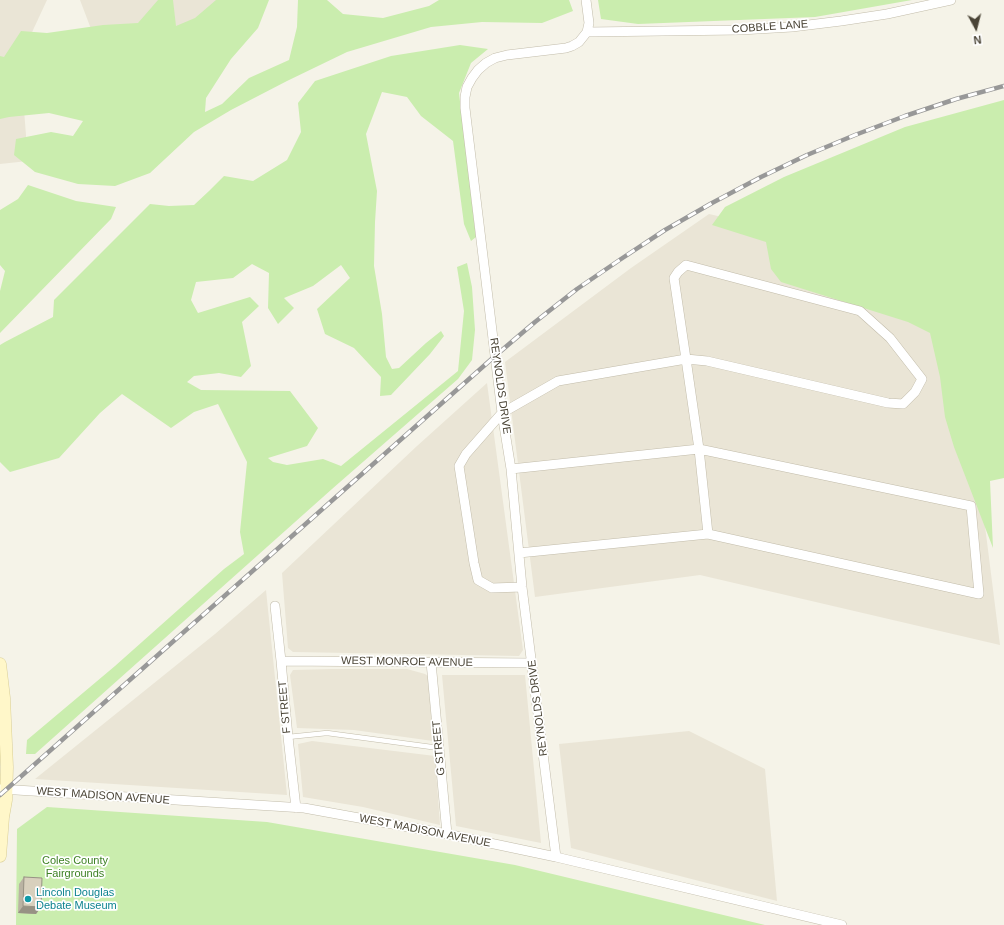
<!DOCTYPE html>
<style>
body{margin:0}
#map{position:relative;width:1004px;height:925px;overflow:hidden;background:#f5f3e8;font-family:Arial,sans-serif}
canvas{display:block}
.north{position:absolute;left:956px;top:8px;width:40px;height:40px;-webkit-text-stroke:3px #fff;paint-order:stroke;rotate:173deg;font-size:11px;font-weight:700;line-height:16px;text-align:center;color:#4a4436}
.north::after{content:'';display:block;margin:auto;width:14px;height:18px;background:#4a4436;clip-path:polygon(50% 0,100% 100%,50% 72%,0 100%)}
</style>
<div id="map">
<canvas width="1004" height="925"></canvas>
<div class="north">N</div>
</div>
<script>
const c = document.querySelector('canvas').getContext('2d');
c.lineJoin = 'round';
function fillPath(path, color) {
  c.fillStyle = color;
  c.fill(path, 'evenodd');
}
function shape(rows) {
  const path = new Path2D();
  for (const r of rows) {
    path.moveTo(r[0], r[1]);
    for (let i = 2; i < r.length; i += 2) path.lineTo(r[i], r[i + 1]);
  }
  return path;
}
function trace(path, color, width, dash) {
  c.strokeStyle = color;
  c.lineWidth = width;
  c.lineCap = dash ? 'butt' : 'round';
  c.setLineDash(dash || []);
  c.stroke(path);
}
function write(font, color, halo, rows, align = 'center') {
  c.font = font + ' Arial,sans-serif';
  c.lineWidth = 3.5;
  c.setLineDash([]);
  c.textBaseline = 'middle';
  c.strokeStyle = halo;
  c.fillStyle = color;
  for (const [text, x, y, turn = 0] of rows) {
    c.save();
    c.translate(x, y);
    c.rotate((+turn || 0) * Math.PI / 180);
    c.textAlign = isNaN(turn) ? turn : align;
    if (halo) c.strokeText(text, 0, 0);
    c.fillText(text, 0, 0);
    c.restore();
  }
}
const residential = shape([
 [0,0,47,0,20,58,28,161,0,164],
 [80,0,244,0,218,30,96,42],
 [709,214,792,233,959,320,1000,645,700,575,535,597,505,362,631,268],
 [487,383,523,650,519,656,293,652,288,648,282,573,417,446],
 [266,590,287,795,35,779,215,634],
 [332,669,407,669,425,674,428,676,433,741,354,730,297,728,290,675,293,670],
 [442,675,525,675,541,843,456,826],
 [689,731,765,769,777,901,571,848,559,744],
 [312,741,435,756,440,825,363,807,303,797,298,744]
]);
const green = shape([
 [158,0,173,0,176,26,195,18,216,0,269,0,258,28,231,59,206,98,205,112,222,104,249,78,289,60,297,27,298,0,327,0,343,14,383,18,429,6,439,0,569,0,573,11,542,23,482,22,431,27,347,52,287,81,231,110,194,132,150,173,115,186,78,184,35,172,14,155,16,139,51,132,73,136,83,121,49,113,9,117,0,119,0,56,4,57,21,31,47,33,103,25,138,23],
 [598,0,912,0,815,17,638,24,601,19],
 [460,45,488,49,471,63,459,93,476,237,471,241,464,224,453,141,421,116,407,97,382,92,366,134,377,191,375,222,374,266,382,314,386,357,392,369,399,368,426,343,441,331,444,336,430,354,391,395,380,396,381,377,354,348,325,334,317,309,350,278,341,265,313,286,284,298,294,308,278,324,268,308,269,273,252,264,233,278,196,282,191,300,198,313,250,297,259,306,242,322,251,366,241,377,219,373,194,376,187,382,201,390,290,391,318,428,307,446,268,458,273,462,287,465,323,459,341,466,458,371,464,311,457,267,467,263,472,287,475,330,472,360,458,379,332,489,35,754,26,754,27,740,115,666,224,569,244,554,240,532,247,462,218,404,194,412,171,428,122,394,100,413,59,458,10,472,0,462,0,345,5,342,53,317,54,300,150,204,169,206,194,205,209,191,224,176,253,181,287,160,301,132,298,103,315,81,391,56],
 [1004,100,1004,478,990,481,993,548,954,447,945,417,940,377,930,333,908,322,781,282,771,269,766,242,712,225,725,207,784,177,905,127],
 [28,185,76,201,116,207,111,219,0,333,0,291,5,271,0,265,0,210,18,199],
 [47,807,267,822,515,865,765,925,16,925,17,829]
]);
const lane = shape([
 [288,737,327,733,439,748]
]);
const street = shape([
 [587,32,740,30,792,27,841,21,887,14,951,0],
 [511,469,699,449,971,506,979,594,708,534,519,553],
 [522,587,492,588,478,580,474,563,459,466,466,454,502,413,558,381,686,359,707,361,888,403,903,404,915,392,922,379,890,338,860,311,686,265,678,272,674,278,686,359,699,449,708,534],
 [275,606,281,661,288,737,296,808],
 [281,661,532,663],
 [431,662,447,834],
 [0,789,304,808,447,834,556,857,842,925],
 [556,857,522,587,511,469,502,413,465,108,465,97,467,87,472,78,478,70,486,63,495,58,507,55,566,48,572,46,579,42,587,32,589,23,586,0]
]);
const secondary = shape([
 [0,664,4,698,7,767,6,800,3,817,0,856]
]);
const rail = shape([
 [0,795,495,356,535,322,577,289,621,259,665,230,712,203,761,177,807,155,855,135,905,116,956,99,1004,86]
]);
const wall = shape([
 [24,877,41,907,36,914,18,913,19,884]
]);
const shadedWall = shape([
 [23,906,41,907,36,914,18,913]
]);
const building = shape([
 [24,877,42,878,41,907,23,906,24,877]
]);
const markers = [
 [28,899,4,"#0f9aa8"]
];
const streetNames = [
 ["COBBLE LANE",770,27,-4],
 ["REYNOLDS DRIVE",500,386,82],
 ["WEST MONROE AVENUE",407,662,1],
 ["F STREET",285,707,-95],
 ["REYNOLDS DRIVE",538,708,-97],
 ["G STREET",439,748,-95],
 ["WEST MADISON AVENUE",103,796,4],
 ["WEST MADISON AVENUE",425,831,11]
];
const parkNames = [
 ["Coles County",75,861],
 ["Fairgrounds",75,874]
];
const cultureNames = [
 ["Lincoln Douglas",36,893],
 ["Debate Museum",36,906]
];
fillPath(residential, '#eae5d6');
fillPath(green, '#caedae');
trace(lane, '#c2bcaa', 5.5);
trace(street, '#c2bcaa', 10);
trace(secondary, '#d9ce95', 13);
trace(lane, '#fff', 4.5);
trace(street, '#fff', 9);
trace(secondary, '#fff7c9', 12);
trace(rail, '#989898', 4.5);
trace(rail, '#fff', 3, [9]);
fillPath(wall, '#bab3a3');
fillPath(shadedWall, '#979284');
fillPath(building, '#d8d0bd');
trace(building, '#979284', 1);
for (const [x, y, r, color] of markers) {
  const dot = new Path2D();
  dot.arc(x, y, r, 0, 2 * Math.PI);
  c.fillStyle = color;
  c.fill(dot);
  trace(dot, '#fff', 1.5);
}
write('11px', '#4a4436', '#fff', streetNames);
write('11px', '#3d8124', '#fff', parkNames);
write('11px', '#0d838f', '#fff', cultureNames, 'left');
</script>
